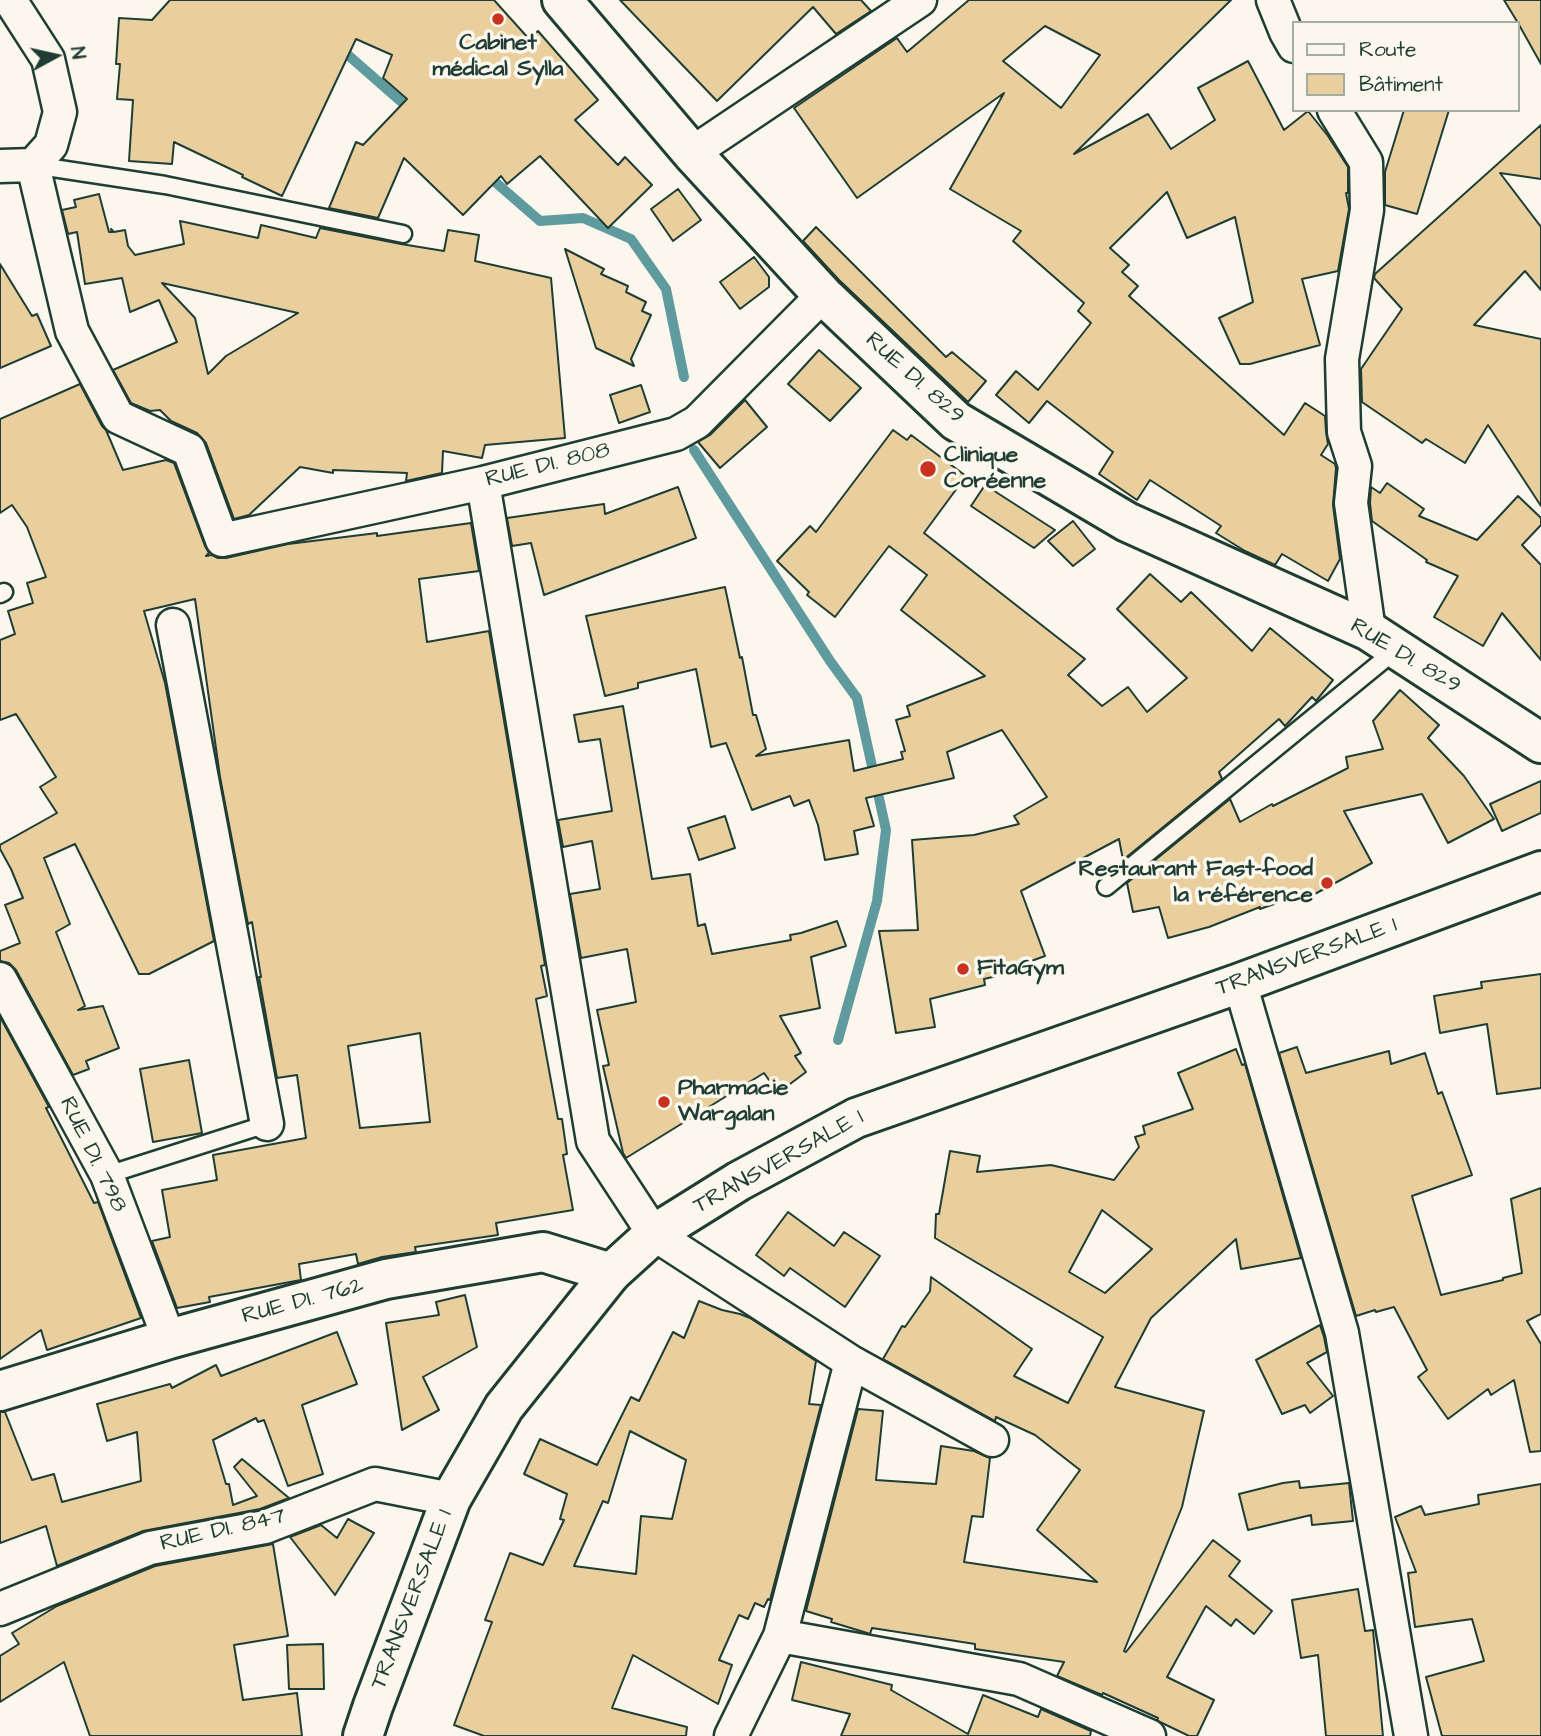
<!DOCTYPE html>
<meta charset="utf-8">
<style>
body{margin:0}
#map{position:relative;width:1541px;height:1736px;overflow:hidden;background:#fbf7ec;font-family:"Architects Daughter",sans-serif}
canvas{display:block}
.legend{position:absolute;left:1292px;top:21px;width:228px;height:91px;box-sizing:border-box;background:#fbf7ec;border:2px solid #a3ada2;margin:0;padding:9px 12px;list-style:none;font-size:21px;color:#1f3d34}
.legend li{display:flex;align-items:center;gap:14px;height:35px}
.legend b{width:35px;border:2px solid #a3ada2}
.north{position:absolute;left:21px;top:21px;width:70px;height:70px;-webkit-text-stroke:5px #fbf7ec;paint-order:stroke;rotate:82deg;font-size:19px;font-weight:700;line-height:28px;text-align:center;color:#1f3d34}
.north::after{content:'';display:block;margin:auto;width:24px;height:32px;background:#1f3d34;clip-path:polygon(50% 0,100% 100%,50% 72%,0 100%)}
</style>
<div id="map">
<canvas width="1541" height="1736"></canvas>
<ul class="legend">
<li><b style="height:9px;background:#fbf7ec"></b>Route</li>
<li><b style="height:19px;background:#e9cf9e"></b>Bâtiment</li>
</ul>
<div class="north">N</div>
</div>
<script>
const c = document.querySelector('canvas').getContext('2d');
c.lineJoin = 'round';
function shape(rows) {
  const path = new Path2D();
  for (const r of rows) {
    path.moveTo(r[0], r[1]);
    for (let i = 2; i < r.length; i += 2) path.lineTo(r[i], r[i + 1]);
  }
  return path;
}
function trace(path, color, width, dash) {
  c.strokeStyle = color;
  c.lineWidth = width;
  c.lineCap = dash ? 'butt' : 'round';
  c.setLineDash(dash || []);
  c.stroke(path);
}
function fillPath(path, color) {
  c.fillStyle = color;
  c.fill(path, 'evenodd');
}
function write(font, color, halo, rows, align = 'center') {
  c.font = font + ' "Architects Daughter",sans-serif';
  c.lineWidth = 7;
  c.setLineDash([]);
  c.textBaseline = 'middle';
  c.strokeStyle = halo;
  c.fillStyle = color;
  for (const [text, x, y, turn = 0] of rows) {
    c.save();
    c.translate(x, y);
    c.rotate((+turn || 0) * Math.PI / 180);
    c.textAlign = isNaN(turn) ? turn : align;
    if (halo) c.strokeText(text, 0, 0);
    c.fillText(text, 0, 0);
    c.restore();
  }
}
const stream = shape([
 [340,48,413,112],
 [486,174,540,221,583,218,631,239,666,289,684,377],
 [694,450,830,661,857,698,886,830,877,901,838,1040]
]);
const building = shape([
 [170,0,494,0,529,39,538,31,598,100,575,120,618,165,625,157,652,185,608,228,540,156,507,184,501,176,463,215,404,158,378,218,329,208,356,142,363,145,407,99,383,78,392,55,356,39,282,196,242,177,243,175,174,142,172,164,129,161,133,100,117,99,120,64,116,64,119,18,152,20,170,0],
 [620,0,861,0,871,11,836,34,813,7,717,101,620,0],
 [969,0,1231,0,1074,154,1148,114,1171,149,1215,120,1198,88,1248,61,1284,130,1308,111,1328,136,1348,167,1348,193,1346,193,1349,209,1338,271,1302,279,1320,345,1250,364,1240,364,1219,318,1253,302,1235,217,1187,238,1167,192,1110,248,1129,265,1122,272,1138,286,1129,296,1284,435,1305,403,1325,416,1326,432,1328,444,1321,455,1335,464,1336,468,1333,505,1340,559,1328,581,1282,554,1275,565,1245,551,1216,533,1221,526,1150,480,1137,500,1099,474,1113,452,1047,401,1029,423,996,395,1016,371,1038,390,1091,323,1078,311,1084,303,1013,241,1021,231,950,189,1004,93,857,198,794,108,897,38,907,52,969,0],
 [1045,26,1100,55,1061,108,1003,61,1045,26],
 [1504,0,1541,0,1541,64,1518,23,1504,0],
 [1404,110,1449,110,1417,214,1385,205,1385,172,1404,110],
 [1541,125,1541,179,1500,173,1541,227,1541,290,1525,271,1474,325,1541,339,1541,506,1488,425,1465,463,1426,439,1422,443,1362,402,1361,369,1402,309,1374,278,1375,274,1541,125],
 [678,189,701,220,673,241,651,209,678,189],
 [99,194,109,232,112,232,111,229,114,232,125,230,128,246,135,255,184,244,180,221,258,238,261,225,316,238,320,228,401,244,444,251,448,230,479,235,475,261,551,278,565,438,485,445,482,458,443,451,442,473,406,481,407,473,333,470,333,473,300,467,249,515,234,519,206,443,197,433,171,421,160,410,150,411,131,403,113,370,177,342,159,300,130,312,122,278,85,284,77,232,68,234,62,210,76,207,74,200,99,194],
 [162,283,171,285,298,313,226,356,208,374,195,318,162,283],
 [816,227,946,357,952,352,986,381,968,402,839,280,803,241,816,227],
 [565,249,604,269,601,274,628,286,626,292,646,302,642,311,651,315,631,359,634,366,596,348,565,249],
 [754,257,769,277,769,287,740,309,720,282,754,257],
 [0,264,32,316,37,314,51,346,0,368,0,264],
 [819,350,861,388,830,421,788,384,819,350],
 [80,384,102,426,106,430,123,470,166,460,174,463,205,546,209,553,206,556,212,555,218,558,226,558,288,544,377,533,377,536,471,523,479,571,419,579,427,642,489,631,545,965,541,966,547,996,536,999,558,1119,562,1119,567,1154,563,1155,573,1210,496,1223,498,1235,415,1247,416,1252,382,1257,358,1264,356,1254,299,1264,301,1280,209,1297,210,1302,177,1308,152,1241,170,1237,162,1190,217,1180,213,1155,306,1138,297,1075,277,1078,259,977,261,977,252,922,248,924,220,777,195,599,144,611,165,683,214,941,149,974,139,974,75,844,44,858,70,924,56,932,85,1006,78,1010,103,1006,119,1048,86,1061,89,1069,73,1075,16,970,9,963,0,961,0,951,20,943,5,905,23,898,11,869,0,849,0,845,57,813,40,787,56,777,16,714,0,720,0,640,15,634,8,611,33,603,27,583,46,577,27,527,12,505,0,513,0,419,80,384],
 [420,1033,430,1122,360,1128,348,1046,420,1033],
 [641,385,650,412,619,423,610,395,641,385],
 [745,400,767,427,720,468,698,442,710,435,745,400],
 [893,430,907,440,911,435,966,476,924,533,1085,659,1068,675,1102,706,1128,687,1147,712,1187,678,1117,609,1150,574,1181,602,1191,592,1252,651,1270,628,1333,680,1316,701,1312,697,1285,726,1279,719,1219,772,1222,779,1123,860,1119,839,1021,891,1045,956,1004,971,1005,974,984,979,985,985,930,999,935,1027,896,1033,879,931,918,930,912,840,974,835,1019,824,1014,816,1047,797,1002,730,947,752,954,778,866,798,874,826,854,831,858,854,825,860,818,825,809,800,794,806,790,796,752,810,726,743,711,747,696,669,638,683,638,688,605,696,586,616,725,587,740,658,742,657,753,715,756,715,766,749,756,756,849,740,854,771,903,759,901,752,905,751,896,720,910,716,907,706,985,676,901,610,927,575,889,546,835,617,807,595,809,592,777,561,810,526,816,532,893,430],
 [1387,483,1424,509,1419,516,1477,540,1518,496,1541,518,1541,525,1522,545,1541,565,1541,660,1502,613,1483,646,1434,617,1458,576,1426,562,1427,560,1372,521,1370,503,1371,487,1380,493,1387,483],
 [985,485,1055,530,1034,548,971,506,985,485],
 [678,487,696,538,544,595,531,543,512,546,507,518,604,504,605,514,678,487],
 [1073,521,1095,549,1073,566,1048,541,1073,521],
 [1400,690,1439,725,1428,738,1464,776,1494,819,1448,843,1422,794,1344,811,1372,863,1300,902,1297,896,1260,909,1260,907,1209,927,1168,938,1159,907,1133,912,1127,883,1230,799,1240,822,1272,804,1273,806,1348,768,1346,757,1383,749,1373,721,1400,690],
 [623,706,652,879,690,874,698,926,705,924,712,954,791,940,790,935,801,933,837,921,846,946,811,957,820,1008,780,1016,801,1053,795,1056,806,1072,778,1093,764,1073,626,1158,623,1153,603,1066,609,1065,597,1010,636,1002,627,949,581,958,570,894,600,889,592,841,563,847,558,820,612,811,600,739,579,742,574,715,623,706],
 [1541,781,1541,813,1502,831,1490,804,1541,781],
 [725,816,735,848,699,860,688,828,725,816],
 [1541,974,1541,1088,1497,1094,1487,1024,1440,1033,1434,996,1482,988,1481,982,1541,974],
 [0,1017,49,1107,46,1108,94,1203,98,1202,141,1318,47,1350,41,1330,0,1359,0,1017],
 [1297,1047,1306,1073,1389,1051,1391,1064,1425,1053,1438,1094,1442,1092,1472,1175,1412,1196,1441,1295,1503,1280,1503,1278,1522,1273,1511,1199,1541,1188,1541,1314,1527,1321,1541,1344,1541,1451,1530,1452,1514,1380,1491,1395,1488,1389,1448,1419,1418,1377,1427,1370,1394,1307,1376,1312,1375,1310,1356,1316,1279,1053,1297,1047],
 [1236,1049,1242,1065,1245,1064,1301,1258,1241,1269,1236,1239,1151,1318,1115,1387,1204,1411,1182,1507,1124,1651,1126,1652,1213,1540,1240,1561,1229,1576,1272,1611,1254,1634,1236,1619,1231,1626,1206,1606,1167,1677,1214,1700,1197,1736,1189,1736,1160,1722,1157,1720,1158,1718,1103,1693,1102,1695,1057,1676,1064,1662,975,1649,975,1644,872,1628,870,1634,864,1632,831,1622,832,1619,806,1611,858,1409,883,1411,876,1480,936,1484,941,1446,974,1451,990,1458,983,1517,972,1516,964,1562,1097,1582,1037,1530,1080,1470,1035,1435,996,1417,995,1421,883,1359,902,1326,905,1327,930,1291,931,1277,1032,1349,1014,1376,1068,1403,1103,1337,935,1238,936,1214,939,1214,950,1151,980,1156,977,1172,1051,1165,1114,1180,1139,1147,1135,1137,1145,1134,1143,1126,1193,1109,1178,1073,1236,1049],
 [1102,1210,1152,1249,1105,1293,1069,1272,1102,1210],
 [189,1060,202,1133,153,1142,140,1069,189,1060],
 [788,1212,834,1246,844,1232,880,1256,845,1307,790,1268,784,1276,756,1255,788,1212],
 [465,1295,477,1347,423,1377,439,1410,402,1430,386,1323,439,1315,436,1302,465,1295],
 [699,1301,722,1310,740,1314,750,1318,816,1361,809,1404,821,1405,770,1600,768,1599,764,1607,755,1603,748,1619,739,1615,719,1660,732,1665,718,1704,633,1655,612,1708,687,1727,686,1736,484,1736,454,1725,492,1622,485,1620,510,1553,543,1565,564,1520,560,1519,567,1494,524,1474,540,1439,597,1465,631,1397,639,1401,673,1332,684,1338,699,1301],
 [630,1431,686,1460,672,1519,641,1516,636,1574,574,1566,603,1501,608,1503,630,1431],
 [1320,1325,1324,1337,1327,1352,1307,1363,1333,1396,1310,1413,1305,1405,1282,1414,1256,1360,1320,1325],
 [337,1332,357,1384,302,1405,323,1474,288,1486,264,1420,258,1422,256,1418,213,1440,226,1484,229,1484,233,1505,257,1496,234,1467,242,1459,289,1498,260,1509,143,1531,57,1566,46,1526,0,1543,0,1412,5,1412,32,1480,54,1474,62,1502,141,1481,137,1432,107,1441,97,1404,170,1384,172,1388,216,1365,221,1376,337,1332],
 [1299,1481,1300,1488,1349,1483,1353,1521,1312,1525,1311,1515,1248,1530,1239,1494,1283,1483,1299,1481],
 [1541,1484,1541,1736,1442,1736,1426,1677,1484,1661,1472,1619,1415,1627,1408,1573,1416,1572,1395,1517,1421,1506,1425,1515,1479,1504,1478,1495,1541,1484],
 [348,1519,374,1533,335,1595,290,1537,321,1525,337,1538,348,1519],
 [273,1544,288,1636,234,1645,243,1700,297,1693,302,1736,90,1736,64,1662,0,1702,0,1656,19,1644,12,1633,57,1606,155,1566,273,1544],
 [1358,1589,1365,1631,1373,1630,1383,1736,1326,1736,1318,1655,1301,1658,1292,1600,1358,1589],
 [323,1644,324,1689,289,1689,287,1645,323,1644],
 [801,1662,892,1685,891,1690,968,1734,983,1695,1038,1717,1041,1709,1091,1731,1090,1736,841,1736,850,1714,792,1700,801,1662]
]);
const service = shape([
 [33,165,165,185,403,234],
 [0,594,4,592],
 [1106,887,1397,649],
 [107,1175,267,1124]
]);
const minor = shape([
 [1273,0,1286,32,1294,46],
 [1334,110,1366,162,1367,210,1342,359,1344,432,1355,466,1351,503,1369,631],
 [692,153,920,0],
 [33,165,72,331,118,417,189,450,222,540,483,483,676,434,697,422,823,295],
 [0,166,33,165,51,145,60,112,48,59,10,0],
 [483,483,593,1141,654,1234,851,1362,992,1440],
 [173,625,267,1124],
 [0,979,107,1175,169,1339],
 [1240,983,1342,1333,1411,1736],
 [0,1609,150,1548,265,1527,375,1484,451,1499],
 [780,1636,1019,1679,1149,1736],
 [731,1736,780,1636,851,1362]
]);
const tertiary = shape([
 [562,0,692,153,823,295,956,421,1127,522,1369,631,1541,743],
 [0,1391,169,1339,386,1279,543,1252,611,1273]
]);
const secondary = shape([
 [363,1736,373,1706,451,1499,504,1407,611,1273,654,1234,739,1181,856,1118,1240,983,1541,871]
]);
const markers = [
 [498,19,7,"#c8321e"],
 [928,469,9,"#c8321e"],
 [1327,883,7,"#c8321e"],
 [963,969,7,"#c8321e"],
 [664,1102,7,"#c8321e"]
];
const poiNames = [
 ["Cabinet",498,44,"center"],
 ["médical Sylla",498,70,"center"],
 ["Clinique",944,456],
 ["Coréenne",944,482],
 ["Restaurant Fast-food",1313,870,"right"],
 ["la référence",1313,896,"right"],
 ["FitaGym",977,969],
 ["Pharmacie",678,1089],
 ["Wargalan",678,1115]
];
const streetNames = [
 ["RUE DI. 829",914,379,42],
 ["RUE DI. 808",548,466,-14],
 ["RUE DI. 829",1405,657,31],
 ["TRANSVERSALE 1",1307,958,-20],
 ["RUE DI. 798",92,1155,64],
 ["TRANSVERSALE 1",779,1163,-29],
 ["RUE DI. 762",303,1302,-15],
 ["RUE DI. 847",223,1531,-13],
 ["TRANSVERSALE 1",413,1600,-69]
];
trace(stream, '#5f9b9e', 10);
fillPath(building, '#e9cf9e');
trace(building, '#1f3d34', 2);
trace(service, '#1f3d34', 21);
trace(minor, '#1f3d34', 37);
trace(tertiary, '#1f3d34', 44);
trace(secondary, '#1f3d34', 44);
trace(service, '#fbf7ec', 16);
trace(minor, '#fbf7ec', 32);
trace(tertiary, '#fbf7ec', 38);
trace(secondary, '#fbf7ec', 38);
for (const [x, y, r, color] of markers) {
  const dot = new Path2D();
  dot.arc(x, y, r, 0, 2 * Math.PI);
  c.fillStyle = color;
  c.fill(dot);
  trace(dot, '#fbf7ec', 2.5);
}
write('bold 23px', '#1f3d34', '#fbf7ec', poiNames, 'left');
write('23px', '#1f3d34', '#fbf7ec', streetNames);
</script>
